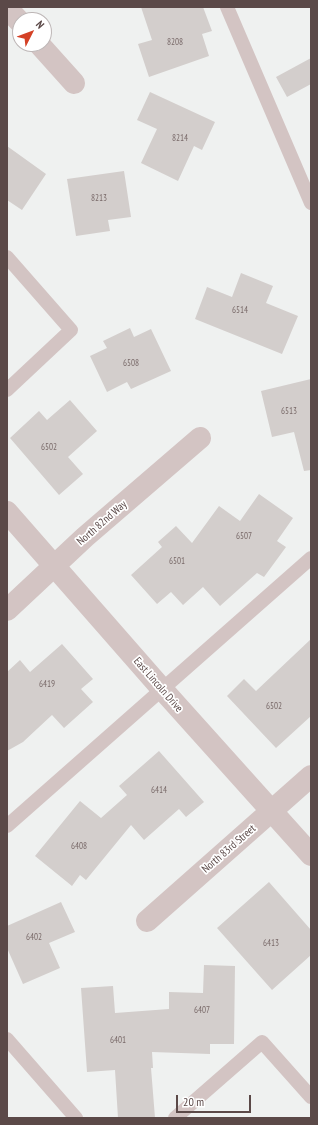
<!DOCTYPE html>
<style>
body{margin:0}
#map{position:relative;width:318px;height:1125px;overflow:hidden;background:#eff1f0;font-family:"PT Sans Narrow",sans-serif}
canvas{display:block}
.frame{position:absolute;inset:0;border:8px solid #5b4948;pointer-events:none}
.north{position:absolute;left:12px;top:12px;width:40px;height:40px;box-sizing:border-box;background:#fff;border:1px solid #bdb6b6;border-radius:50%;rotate:48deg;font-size:11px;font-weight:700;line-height:16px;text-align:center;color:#5b4948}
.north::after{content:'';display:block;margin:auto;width:14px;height:18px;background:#d44126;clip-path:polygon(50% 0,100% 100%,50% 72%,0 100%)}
.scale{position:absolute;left:176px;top:1095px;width:75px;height:18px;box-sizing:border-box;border:2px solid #5b4948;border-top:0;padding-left:5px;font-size:12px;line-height:14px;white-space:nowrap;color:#5b4948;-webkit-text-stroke:3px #fff;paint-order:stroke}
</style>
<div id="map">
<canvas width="318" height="1125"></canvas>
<div class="frame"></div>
<div class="north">N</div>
<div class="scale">20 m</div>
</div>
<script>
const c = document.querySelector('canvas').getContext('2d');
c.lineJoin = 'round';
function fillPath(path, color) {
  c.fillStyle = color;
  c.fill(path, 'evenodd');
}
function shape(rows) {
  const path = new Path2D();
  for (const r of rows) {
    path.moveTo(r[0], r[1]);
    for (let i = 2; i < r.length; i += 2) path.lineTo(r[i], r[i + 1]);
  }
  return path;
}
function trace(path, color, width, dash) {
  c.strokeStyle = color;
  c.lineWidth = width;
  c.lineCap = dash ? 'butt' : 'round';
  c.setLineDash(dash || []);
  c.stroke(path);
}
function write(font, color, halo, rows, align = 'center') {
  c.font = font + ' "PT Sans Narrow",sans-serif';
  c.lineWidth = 3.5;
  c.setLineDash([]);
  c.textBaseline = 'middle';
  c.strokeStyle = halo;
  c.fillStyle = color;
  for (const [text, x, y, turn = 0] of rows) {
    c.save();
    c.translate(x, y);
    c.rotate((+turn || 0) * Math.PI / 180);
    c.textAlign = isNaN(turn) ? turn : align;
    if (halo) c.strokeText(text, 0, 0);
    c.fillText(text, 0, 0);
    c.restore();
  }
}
const building = shape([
 [141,7,203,7,212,31,202,34,209,56,149,77,138,44,152,40],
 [311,58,311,84,287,97,276,77],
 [150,92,215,122,202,150,194,146,178,181,141,163,157,129,137,120],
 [7,146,46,174,22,210,7,200],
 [124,171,131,217,108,220,110,231,76,236,67,179],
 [241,273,273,286,266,303,298,316,282,354,195,319,207,287,232,297],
 [130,328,134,337,151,329,171,371,131,389,127,382,107,392,90,356,107,348,103,341],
 [311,379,311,470,304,471,294,432,272,437,261,391],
 [70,400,97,431,68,457,83,474,59,495,10,438,39,411,47,420],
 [259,494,293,518,277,541,286,547,264,577,257,573,220,606,203,587,183,605,171,592,157,604,131,575,162,547,158,542,176,526,192,543,219,506,240,521],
 [311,639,311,716,276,748,227,696,244,679,256,691],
 [62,644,93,679,81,689,93,702,64,728,52,715,23,742,7,751,7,672,20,660,30,672],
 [159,751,204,802,186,817,179,809,144,840,131,825,86,880,80,875,72,886,35,856,80,801,101,818,127,795,119,786],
 [269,882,311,930,311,955,272,990,217,928],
 [61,902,75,932,49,943,60,968,23,984,7,948,7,926],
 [204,965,235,966,234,1044,210,1044,210,1054,152,1052,153,1068,151,1068,155,1118,118,1118,115,1070,87,1072,81,988,113,986,115,1013,169,1009,169,992,203,993]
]);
const service = shape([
 [227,7,311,203],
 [7,257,71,330,7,390],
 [7,826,311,558],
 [7,1039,76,1118],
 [175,1118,262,1042,311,1097]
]);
const minor = shape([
 [7,8,20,22],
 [39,44,74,83],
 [7,512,162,689,311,855],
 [7,610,85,537,200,438],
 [147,921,311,776]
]);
const numberNames = [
 ["8208",175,42],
 ["8214",180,138],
 ["8213",99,198],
 ["6514",240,310],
 ["6508",131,363],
 ["6513",289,411],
 ["6502",49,447],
 ["6507",244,536],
 ["6501",177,561],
 ["6419",47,684],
 ["6502",274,706],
 ["6414",159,790],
 ["6408",79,846],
 ["6402",34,937],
 ["6413",271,943],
 ["6407",202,1010],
 ["6401",118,1040]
];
const streetNames = [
 ["North 82nd Way",102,523,-41],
 ["East Lincoln Drive",158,685,49],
 ["North 83rd Street",229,849,-41]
];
fillPath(building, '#d3cecc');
trace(service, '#d3c4c3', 14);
trace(minor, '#d3c4c3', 22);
write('9px', '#796a69', null, numberNames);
write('11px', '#5b4948', '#fff', streetNames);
</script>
